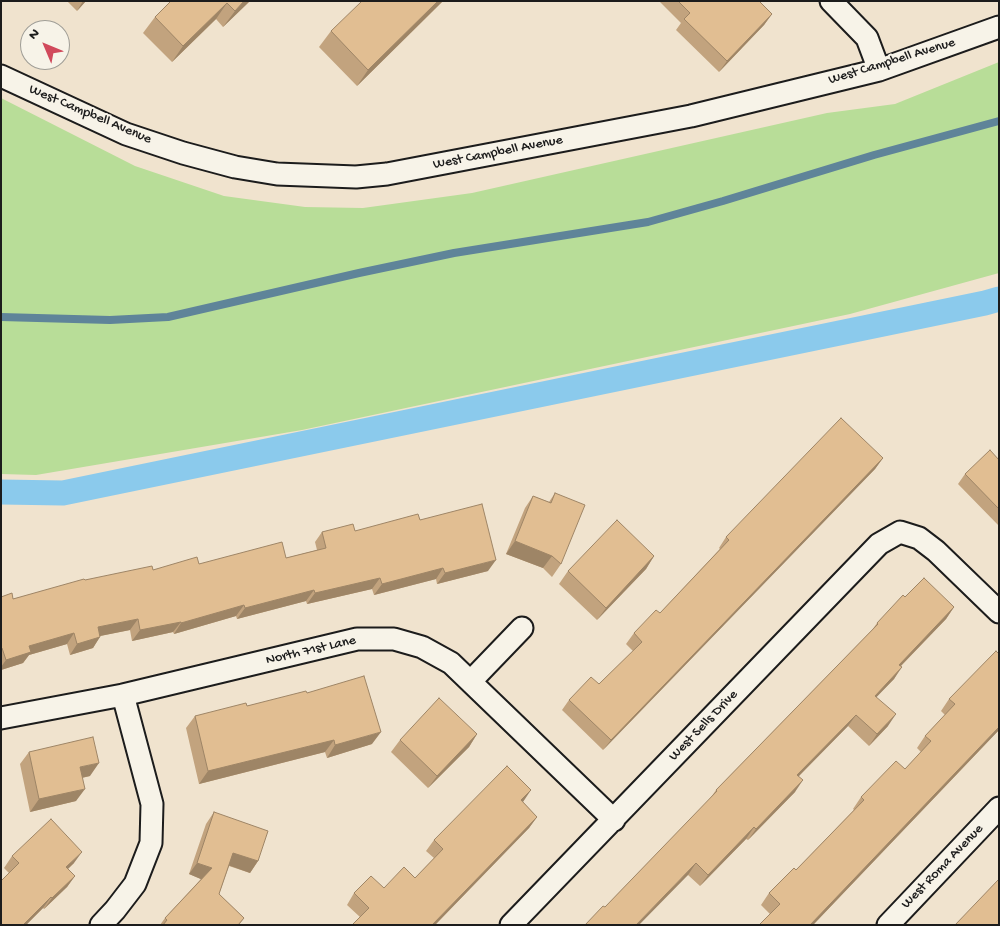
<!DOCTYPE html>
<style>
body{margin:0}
#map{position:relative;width:1000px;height:926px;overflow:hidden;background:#f0e3ce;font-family:"Gochi Hand",sans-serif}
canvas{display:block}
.frame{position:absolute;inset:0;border:2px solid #1c1c1c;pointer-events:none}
.north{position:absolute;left:20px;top:20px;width:50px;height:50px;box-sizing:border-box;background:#f7f3e8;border:1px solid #9f9d96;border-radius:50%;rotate:315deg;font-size:14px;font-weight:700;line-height:20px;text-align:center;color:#1c1c1c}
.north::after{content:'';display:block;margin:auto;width:18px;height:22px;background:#d1495b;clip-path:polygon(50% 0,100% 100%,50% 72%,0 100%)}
</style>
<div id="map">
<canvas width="1000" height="926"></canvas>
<div class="frame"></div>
<div class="north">N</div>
</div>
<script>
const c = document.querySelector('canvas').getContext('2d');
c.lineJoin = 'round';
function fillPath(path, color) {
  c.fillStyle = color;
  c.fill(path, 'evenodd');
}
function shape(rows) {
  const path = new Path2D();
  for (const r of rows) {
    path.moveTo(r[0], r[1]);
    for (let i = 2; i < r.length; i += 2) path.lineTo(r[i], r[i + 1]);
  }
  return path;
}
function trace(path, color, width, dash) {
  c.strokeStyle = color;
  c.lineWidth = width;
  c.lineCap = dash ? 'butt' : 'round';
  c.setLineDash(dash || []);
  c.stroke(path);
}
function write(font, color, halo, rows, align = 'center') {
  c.font = font + ' "Gochi Hand",sans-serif';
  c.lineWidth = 4;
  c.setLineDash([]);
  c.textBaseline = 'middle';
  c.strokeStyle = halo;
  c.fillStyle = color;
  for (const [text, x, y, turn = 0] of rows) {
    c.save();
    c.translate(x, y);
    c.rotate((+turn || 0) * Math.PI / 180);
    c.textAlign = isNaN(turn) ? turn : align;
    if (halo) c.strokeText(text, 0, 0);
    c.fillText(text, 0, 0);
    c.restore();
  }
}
const green = shape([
 [999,62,999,273,850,314,302,430,36,475,1,474,1,98,135,166,224,196,305,207,363,208,472,193,827,113,895,104]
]);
const stream = shape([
 [1,317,110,320,168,317,359,273,454,253,648,222,723,201,874,155,999,121]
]);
const canal = shape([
 [1,492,63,493,985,303,999,299]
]);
const minor = shape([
 [831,1,867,38,879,70],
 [1,76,126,134,183,153,235,167,277,174,356,177,387,174,691,116,879,70,999,27],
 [471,681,522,628],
 [1,718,123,695,357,639,394,639,422,647,451,663,614,820],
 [101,925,115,910,135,884,151,843,152,804,123,695],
 [511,925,879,544,900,532,919,538,936,551,999,612],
 [888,925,999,808]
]);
const wall = shape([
 [67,1,86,1,77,11],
 [171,1,250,1,223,27,216,19,172,62,143,33,155,17],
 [443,1,357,86,319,47,331,31],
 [659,1,759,1,772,14,764,25,719,72,676,30,681,23],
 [883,458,875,469,603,750,562,710,569,700,599,684,633,651,626,644,634,633,660,613,720,549,719,548,726,537],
 [999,460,999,526,958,484,965,474],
 [555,493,561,564,552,577,543,568,506,554,525,508,533,496,549,502],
 [420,520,488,571,437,584,436,579,374,595,372,589,307,604,306,601,237,619,236,616,174,634,173,632,132,641,130,630,100,636,93,648,70,655,67,644,29,655,23,663,1,670,1,597,13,599,85,580,153,570,199,564,286,558,317,550,315,542,322,532,355,531],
 [654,556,646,569,597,620,559,584,568,571],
 [905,597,954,607,946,619,901,666,894,679,876,697,888,726,869,746,848,726,799,776,795,792,748,840,746,839,700,886,688,875,605,907,709,800,716,790,872,630,877,623],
 [999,654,999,730,813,925,759,925,770,914,761,905,769,893,796,870,854,810,853,809,861,797,905,769,921,752,917,748,925,736,945,715,941,711,949,699],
 [307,693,372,744,327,758,325,752,199,784,186,728,195,716,247,706],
 [477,734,469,747,428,788,391,752,400,740],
 [29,752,90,776,82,778,76,801,30,812,20,764],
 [523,802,537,817,529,828,435,925,352,925,360,917,347,905,354,893,384,888,415,878,434,858,426,851,434,840],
 [214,812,258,861,250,873,229,866,219,894,244,918,239,925,160,925,165,918,201,879,189,874,206,824],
 [12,856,74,863,68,869,75,876,67,887,44,909,43,908,26,925,1,925,9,873,4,868]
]);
const shadedWall = shape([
 [83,1,86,1,77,11],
 [244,1,250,1,223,27,235,11],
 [438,1,443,1,357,86,368,70],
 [227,3,216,19,172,62,183,46],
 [772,14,764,25,719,72,727,61],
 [883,458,875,469,603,750,611,740],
 [515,541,552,556,543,568,506,554],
 [654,556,646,569,597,620,606,608],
 [496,560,488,571,437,584,445,573],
 [443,568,436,579,374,595,382,584],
 [380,578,372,589,307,604,315,593],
 [314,590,306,601,237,619,245,608],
 [244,605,236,616,174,634,181,623],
 [954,607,946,619,891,676,899,665],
 [138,619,130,630,90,638,98,627],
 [181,622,173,632,132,641,140,630],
 [74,633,67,644,29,655,23,663,1,670,1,667,6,660,29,646],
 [100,637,93,648,70,655,77,644],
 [902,667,894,679,867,707,875,696],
 [896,714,888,726,869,746,877,734],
 [856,715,848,726,789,786,797,775],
 [999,727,999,730,813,925,810,925],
 [381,732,372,744,327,758,335,745],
 [477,734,469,747,428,788,437,776],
 [334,740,325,752,199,784,208,771],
 [99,763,90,776,71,780,80,767],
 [803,780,795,792,748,840,756,829],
 [85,789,76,801,30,812,39,799],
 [531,790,523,802,521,800],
 [537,817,529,828,435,925,432,925],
 [754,827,746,839,700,886,708,875],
 [82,852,74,863,58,878,66,867],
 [233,853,258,861,250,873,225,864],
 [197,863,212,868,203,880,189,874],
 [696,863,688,875,639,925,636,925],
 [75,876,67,887,44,909,52,898],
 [51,897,43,908,26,925,23,925]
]);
const building = shape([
 [171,1,244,1,235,11,227,3,183,46,155,17,171,1],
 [362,1,438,1,368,70,331,31,362,1],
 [678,1,759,1,772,14,727,61,684,19,690,13,678,1],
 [841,418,883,458,611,740,569,700,591,677,599,684,642,642,634,633,656,610,660,613,729,540,726,537,841,418],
 [990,450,999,460,999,509,965,474,990,450],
 [555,493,585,505,561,564,552,556,515,541,533,496,551,503,555,493],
 [482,504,496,560,445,573,443,568,382,584,380,578,315,593,314,590,245,608,244,605,181,623,181,622,140,630,138,619,98,627,100,637,77,644,74,633,29,646,31,652,6,660,2,648,1,649,1,597,12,593,13,599,84,579,85,580,152,566,153,570,197,557,199,564,282,542,286,558,326,548,322,532,353,524,355,531,418,514,420,520,482,504],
 [617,520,654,556,606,608,568,571,617,520],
 [924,578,954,607,899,665,902,667,875,696,896,714,877,734,856,715,797,775,803,780,756,829,754,827,708,875,696,863,636,925,585,925,603,906,605,907,717,791,716,790,878,624,877,623,903,595,905,597,924,578],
 [996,651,999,654,999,727,810,925,759,925,780,904,769,893,794,868,796,870,864,800,861,797,896,761,905,769,931,741,925,736,955,704,949,699,996,651],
 [364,676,381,732,335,745,334,740,208,771,195,716,246,703,247,706,306,691,307,693,364,676],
 [439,698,477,734,437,776,400,740,439,698],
 [93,737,99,763,80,767,85,789,39,799,29,752,93,737],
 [507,766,531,790,521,800,537,817,432,925,352,925,369,908,354,893,371,876,384,888,404,867,415,878,443,849,434,840,507,766],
 [214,812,268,831,258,861,233,853,219,894,244,918,238,925,163,925,167,920,165,918,212,868,197,863,214,812],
 [51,819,82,852,66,867,75,876,52,898,51,897,23,925,1,925,1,881,19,863,12,856,51,819],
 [999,879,999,925,955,925,999,879]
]);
const streetNames = [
 ["West Campbell Avenue",892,62,-17],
 ["West Campbell Avenue",90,115,23],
 ["West Campbell Avenue",498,153,-11],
 ["North 71st Lane",311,651,-13],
 ["West Sells Drive",704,726,-46],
 ["West Roma Avenue",943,867,-46]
];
fillPath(green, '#b8dd98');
trace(stream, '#5f8499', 8);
trace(canal, '#8bcaec', 25);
trace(minor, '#1c1c1c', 25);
trace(minor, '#f7f3e8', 21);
fillPath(wall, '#c2a37e');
fillPath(shadedWall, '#9e8566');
fillPath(building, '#e1be92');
trace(building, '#9e8566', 1);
write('14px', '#1c1c1c', '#f7f3e8', streetNames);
</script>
